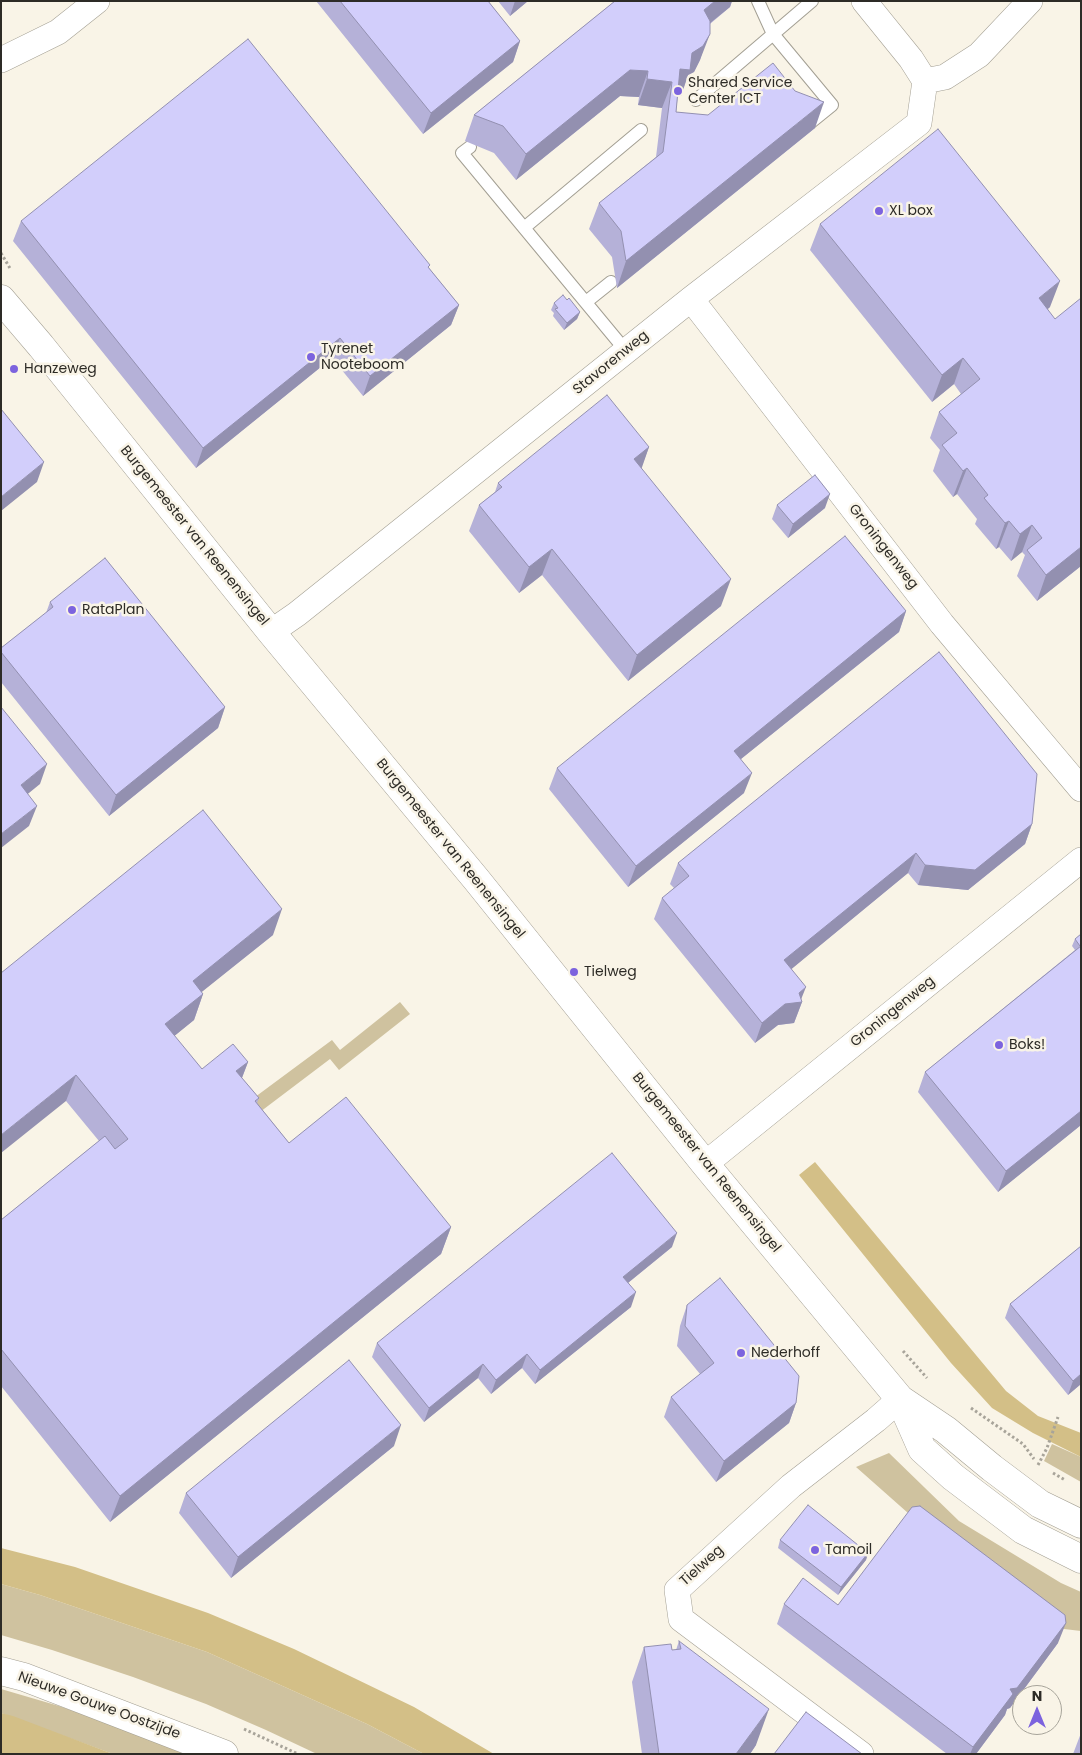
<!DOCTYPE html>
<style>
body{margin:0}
#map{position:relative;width:1082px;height:1755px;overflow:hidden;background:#f9f4e7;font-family:Poppins,sans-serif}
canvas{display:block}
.frame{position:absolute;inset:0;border:2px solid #2d2b26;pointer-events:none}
.north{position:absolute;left:1012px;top:1685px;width:50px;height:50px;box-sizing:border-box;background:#f9f4e7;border:1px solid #a7a49a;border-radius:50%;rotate:0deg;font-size:14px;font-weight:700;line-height:20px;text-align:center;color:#2d2b26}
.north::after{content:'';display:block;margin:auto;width:18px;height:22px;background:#7c63de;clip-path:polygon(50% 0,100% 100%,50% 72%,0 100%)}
</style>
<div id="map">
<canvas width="1082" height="1755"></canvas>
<div class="frame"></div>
<div class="north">N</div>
</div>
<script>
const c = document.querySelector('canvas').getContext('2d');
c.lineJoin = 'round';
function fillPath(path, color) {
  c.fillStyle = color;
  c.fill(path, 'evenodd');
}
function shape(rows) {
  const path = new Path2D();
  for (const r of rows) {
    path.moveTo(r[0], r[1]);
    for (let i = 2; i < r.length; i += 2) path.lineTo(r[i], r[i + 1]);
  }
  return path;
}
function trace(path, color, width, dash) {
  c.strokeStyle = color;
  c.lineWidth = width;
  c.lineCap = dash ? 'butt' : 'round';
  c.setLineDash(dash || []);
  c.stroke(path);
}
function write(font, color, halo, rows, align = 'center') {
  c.font = font + ' Poppins,sans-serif';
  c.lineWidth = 5;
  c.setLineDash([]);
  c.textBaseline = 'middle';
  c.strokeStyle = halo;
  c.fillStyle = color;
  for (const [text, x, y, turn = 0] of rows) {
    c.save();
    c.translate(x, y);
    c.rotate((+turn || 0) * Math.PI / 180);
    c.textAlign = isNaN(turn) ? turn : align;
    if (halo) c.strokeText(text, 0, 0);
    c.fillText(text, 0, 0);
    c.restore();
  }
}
const green = shape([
 [400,1002,410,1014,339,1070,330,1059,256,1115,247,1103,332,1040,340,1050],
 [1052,1444,1081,1457,1081,1482,1044,1461],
 [889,1453,959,1521,1061,1583,1081,1592,1081,1631,1064,1629,943,1544,856,1467],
 [1,1584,40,1595,207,1652,367,1724,424,1754,317,1754,266,1730,206,1704,133,1677,52,1650,1,1635],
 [1,1689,59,1706,137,1733,190,1754,113,1754,1,1713]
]);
const water = shape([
 [815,1162,1006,1391,1038,1416,1081,1433,1081,1457,1033,1433,992,1408,951,1363,799,1175],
 [1,1548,75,1567,208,1613,294,1649,414,1707,494,1754,424,1754,367,1724,207,1652,40,1595,1,1584],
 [1,1713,13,1716,113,1754,1,1754]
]);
const path = shape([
 [1,253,11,270],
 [903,1351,927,1378],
 [971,1408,1023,1444,1034,1459],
 [1038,1465,1047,1448,1058,1417],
 [1053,1473,1065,1480],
 [244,1729,298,1754]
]);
const lane = shape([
 [758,1,773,34,832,105,811,122],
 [696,100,812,1],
 [470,147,462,153,626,351],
 [524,228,641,130],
 [586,302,611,282]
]);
const street = shape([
 [1,60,58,32,97,1],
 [925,81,945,77,979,55,1030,1],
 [691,299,942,624,1081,789],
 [271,632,297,614,691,299,919,123,925,81,911,59,864,1],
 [705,1164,1081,860],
 [861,1754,681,1619,677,1590,791,1486,876,1420,900,1399]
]);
const secondary = shape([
 [1,299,41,346,271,632,476,879,705,1164,900,1399,922,1449,953,1477,1023,1530,1081,1559],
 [900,1399,946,1430,992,1468,1040,1504,1081,1524],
 [1,1671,24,1677,224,1754]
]);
const wall = shape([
 [316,1,488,1,520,41,513,62,423,134],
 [498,1,528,1,510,16],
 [615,1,732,1,730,7,710,24,700,60,694,72,688,75,681,96,678,95,676,112,815,128,617,288,612,257,589,229,599,203,656,157,662,108,638,105,639,97,620,96,516,180,494,153,465,141,474,115],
 [21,221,429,268,459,305,451,325,363,396,332,358,196,468,13,241],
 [820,224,1050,307,1048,309,1081,566,1037,601,1017,576,1025,555,1022,552,1011,561,999,547,996,549,975,524,977,519,957,494,953,497,933,471,940,450,930,438,939,412,961,394,954,384,932,402,810,250],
 [567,300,580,312,577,319,564,330,553,316,554,313,551,310,554,303],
 [649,447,641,468,721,606,628,681,542,575,519,593,469,531,479,505,495,492,498,483],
 [777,505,825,508,788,538,772,519],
 [50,602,225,707,218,728,109,816,1,682,1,648,46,613],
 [906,611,899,632,741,759,744,793,628,887,549,789,557,768],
 [1032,824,1025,844,968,890,918,885,908,873,791,969,802,1002,794,1023,778,1025,755,1043,654,919,662,898,674,888,670,884,678,863],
 [1081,934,1081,1125,998,1192,918,1092,925,1072,1075,950,1072,946,1075,939],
 [273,935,201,992,203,994,194,1020,174,1036,202,1069,248,1062,242,1078,259,1098,257,1103,289,1143,451,1227,441,1254,110,1522,1,1386,1,1220,99,1141,66,1101,1,973],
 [1081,1246,1081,1384,1068,1395,1005,1318,1010,1304],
 [672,1247,628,1283,631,1307,535,1384,522,1368,491,1394,478,1378,424,1422,372,1357,377,1343],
 [687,1305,796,1403,789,1423,716,1482,664,1417,671,1397,700,1374,677,1346,680,1326],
 [394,1446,231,1578,179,1513,186,1493],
 [780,1540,868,1553,866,1560,838,1595,778,1548],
 [784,1604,838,1605,1058,1643,1010,1708,1007,1709,1005,1715,976,1754,947,1754,777,1624],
 [679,1641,756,1745,750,1754,642,1754,632,1682,644,1647,672,1650,676,1650],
 [1081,1733,1081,1754,1073,1754]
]);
const shadedWall = shape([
 [515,1,528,1,510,16],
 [715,1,732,1,730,7,694,36,704,10],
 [710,34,700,60,694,72,688,75,681,96,671,95,680,69,692,53],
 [520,41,513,62,423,134,431,113],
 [630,70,648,71,639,97,620,96,516,180,526,154],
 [647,79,672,82,662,108,638,105],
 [824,102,815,128,617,288,626,261],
 [1060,281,1050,307,1029,324,1039,298],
 [459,305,451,325,363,396,370,376],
 [580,312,577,319,564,330,567,323],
 [340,338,332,358,196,468,203,448],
 [963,358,954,384,932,402,942,375],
 [649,447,640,473,634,459],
 [44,462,37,482,1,511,1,497],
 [967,468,957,494,953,497,963,471],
 [830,494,825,508,788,538,793,524],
 [1009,521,999,547,996,549,1005,523],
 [1032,525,1022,552,1011,561,1020,534],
 [1081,547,1081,566,1037,601,1046,575],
 [552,549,542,575,519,593,529,567],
 [731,579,721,606,628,681,637,655],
 [906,611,899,632,726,771,734,751],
 [225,707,218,728,109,816,116,795],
 [47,764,40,784,13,806,21,785],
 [752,773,744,793,628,887,636,866],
 [37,806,29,826,1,848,1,834],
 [1032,824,1025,844,968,890,918,885,925,865],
 [916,853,908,873,777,981,784,960],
 [282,909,273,935,183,1007,193,981],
 [806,987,800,1002,802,1002,794,1023,778,1025,755,1043,762,1023],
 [203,994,194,1020,156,1051,165,1024],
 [248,1062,238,1088,236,1071],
 [76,1075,66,1101,1,1153,1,1135],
 [1081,1111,1081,1125,998,1192,1006,1171],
 [451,1227,441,1254,110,1522,120,1496],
 [677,1233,672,1247,618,1291,623,1277],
 [636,1292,631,1307,535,1384,540,1370],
 [527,1354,522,1368,491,1394,496,1380],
 [483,1364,478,1378,424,1422,429,1408],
 [1081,1374,1081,1384,1068,1395,1073,1381],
 [796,1403,789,1423,716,1482,724,1461],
 [401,1425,394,1446,231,1578,238,1557],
 [868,1553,866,1560,838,1595,841,1587],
 [1066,1623,1058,1643,1010,1708,1007,1709,1005,1715,976,1754,970,1754,973,1747,1010,1689],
 [769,1709,756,1745,750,1754,736,1754]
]);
const building = shape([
 [340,1,488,1,520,41,431,113,340,1],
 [615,1,715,1,704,10,710,21,710,34,703,46,692,53,690,70,680,69,676,112,708,115,773,63,795,91,824,102,626,261,621,231,599,203,663,152,672,82,647,79,648,71,630,70,526,154,503,126,474,115,615,1],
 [248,39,430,265,428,267,459,305,370,376,340,338,203,448,21,221,248,39],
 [938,129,1060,281,1039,298,1055,319,1081,298,1081,547,1046,575,1027,550,1042,538,1032,525,1020,534,1009,521,1005,523,984,498,988,495,967,468,963,471,942,445,957,433,939,412,980,379,963,358,942,375,820,224,938,129],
 [563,295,567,300,569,298,580,312,567,323,555,309,558,308,554,303,563,295],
 [607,395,649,447,634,459,731,579,637,655,552,549,529,567,479,505,502,487,498,483,607,395],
 [1,409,44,462,1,497,1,409],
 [815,475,830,494,793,524,777,505,815,475],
 [845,536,906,611,734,751,752,773,636,866,557,768,845,536],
 [105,558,225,707,116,795,1,652,1,648,53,607,50,602,105,558],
 [939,652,1037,774,1032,824,975,870,925,865,916,853,784,960,806,987,799,993,802,1002,785,1004,762,1023,662,898,689,876,678,863,939,652],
 [1,707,47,764,21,785,37,806,1,834,1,707],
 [203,810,282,909,193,981,203,994,165,1024,202,1069,233,1044,248,1062,236,1071,259,1098,255,1101,289,1143,346,1097,451,1227,120,1496,1,1349,1,1220,105,1136,115,1149,128,1139,76,1075,1,1135,1,973,203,810],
 [1081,934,1081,946,1080,946,1075,939,1081,934],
 [1081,946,1081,1111,1006,1171,925,1072,1081,946],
 [612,1153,677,1233,623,1277,636,1292,540,1370,527,1354,496,1380,483,1364,429,1408,377,1343,612,1153],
 [1081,1246,1081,1374,1073,1381,1010,1304,1081,1246],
 [720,1278,799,1376,796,1403,724,1461,671,1397,714,1363,685,1326,687,1305,720,1278],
 [349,1360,401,1425,238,1557,186,1493,349,1360],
 [808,1505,868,1553,841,1587,780,1540,808,1505],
 [920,1506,1065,1615,1066,1623,1017,1688,1010,1689,1013,1694,973,1747,784,1604,803,1578,838,1605,912,1507,920,1506],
 [679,1641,769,1709,736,1754,659,1754,644,1647,671,1644,672,1650,681,1649,679,1641],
 [806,1712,862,1754,774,1754,806,1712]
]);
const markers = [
 [678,91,5,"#7c63de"],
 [879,211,5,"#7c63de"],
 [311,357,5,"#7c63de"],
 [14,369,5,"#7c63de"],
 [72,610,5,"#7c63de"],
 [574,972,5,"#7c63de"],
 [999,1045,5,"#7c63de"],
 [741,1353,5,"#7c63de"],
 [815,1550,5,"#7c63de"]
];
const poiNames = [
 ["Shared Service",688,83],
 ["Center ICT",688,99],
 ["XL box",889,211],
 ["Tyrenet",321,349],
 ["Nooteboom",321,365],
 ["Hanzeweg",24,369],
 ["RataPlan",82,610],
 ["Tielweg",584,972],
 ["Boks!",1009,1045],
 ["Nederhoff",751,1353],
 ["Tamoil",825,1550]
];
const streetNames = [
 ["Stavorenweg",611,363,-39],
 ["Burgemeester van Reenensingel",194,536,51],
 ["Groningenweg",883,547,52],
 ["Burgemeester van Reenensingel",450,849,51],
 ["Groningenweg",893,1012,-39],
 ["Burgemeester van Reenensingel",706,1163,51],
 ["Tielweg",702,1566,-42],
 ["Nieuwe Gouwe Oostzijde",99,1706,20]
];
fillPath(green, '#cfc29f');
fillPath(water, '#d3bf87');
trace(lane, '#a39f93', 14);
trace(street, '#a39f93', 26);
trace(secondary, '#a39f93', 29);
trace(path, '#a8a49a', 3, [2.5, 2.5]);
trace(lane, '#fff', 12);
trace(street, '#fff', 25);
trace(secondary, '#fff', 28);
fillPath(wall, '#b5b1d8');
fillPath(shadedWall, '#9390b0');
fillPath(building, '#d2cefb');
trace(building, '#9390b0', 1);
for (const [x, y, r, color] of markers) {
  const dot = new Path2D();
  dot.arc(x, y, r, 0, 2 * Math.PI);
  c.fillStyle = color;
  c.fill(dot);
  trace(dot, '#f9f4e7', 2);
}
write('14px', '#2d2b26', '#f9f4e7', poiNames, 'left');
write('14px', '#2d2b26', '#f9f4e7', streetNames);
</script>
